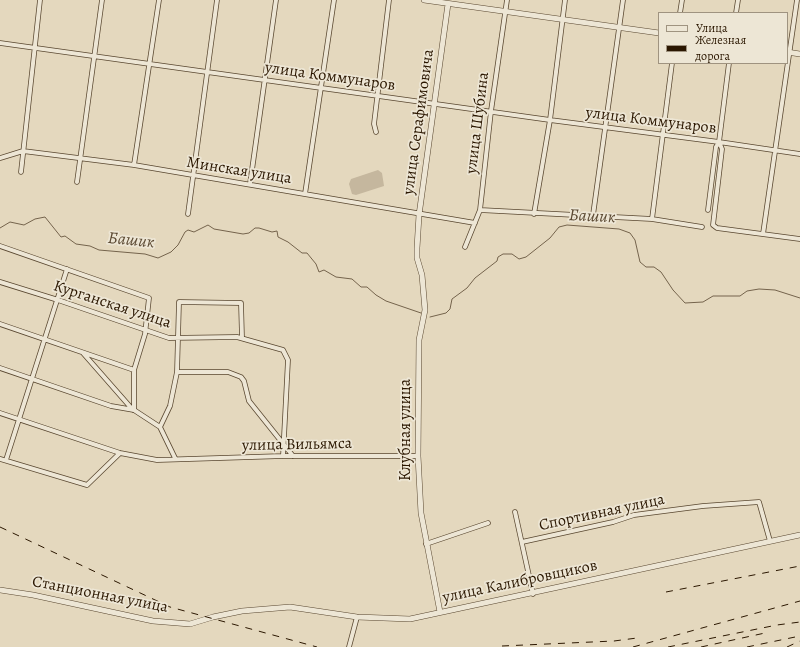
<!DOCTYPE html>
<meta charset="utf-8">
<style>
body{margin:0}
#map{position:relative;width:800px;height:647px;overflow:hidden;background:#e4d8be;font-family:Alegreya,serif}
canvas{display:block}
.legend{position:absolute;left:658px;top:12px;width:130px;height:52px;box-sizing:border-box;background:#ede6d5;border:1px solid #9f9380;margin:0;padding:5px 7px;list-style:none;font-size:12px;color:#2b1701}
.legend li{display:flex;align-items:center;gap:8px;height:20px}
.legend b{width:20px;border:1px solid #9f9380}
</style>
<div id="map">
<canvas width="800" height="647"></canvas>
<ul class="legend">
<li><b style="height:5px;background:#ede6d5"></b>Улица</li>
<li><b style="height:5px;background:#2b1701"></b>Железная дорога</li>
</ul>
</div>
<script>
const c = document.querySelector('canvas').getContext('2d');
c.lineJoin = 'round';
function fillPath(path, color) {
  c.fillStyle = color;
  c.fill(path, 'evenodd');
}
function shape(rows) {
  const path = new Path2D();
  for (const r of rows) {
    path.moveTo(r[0], r[1]);
    for (let i = 2; i < r.length; i += 2) path.lineTo(r[i], r[i + 1]);
  }
  return path;
}
function trace(path, color, width, dash) {
  c.strokeStyle = color;
  c.lineWidth = width;
  c.lineCap = dash ? 'butt' : 'round';
  c.setLineDash(dash || []);
  c.stroke(path);
}
function write(font, color, halo, rows, align = 'center') {
  c.font = font + ' Alegreya,serif';
  c.lineWidth = 3.5;
  c.setLineDash([]);
  c.textBaseline = 'middle';
  c.strokeStyle = halo;
  c.fillStyle = color;
  for (const [text, x, y, turn = 0] of rows) {
    c.save();
    c.translate(x, y);
    c.rotate((+turn || 0) * Math.PI / 180);
    c.textAlign = isNaN(turn) ? turn : align;
    if (halo) c.strokeText(text, 0, 0);
    c.fillText(text, 0, 0);
    c.restore();
  }
}
const green = shape([
 [378,170,382,173,384,186,356,195,352,194,349,184,351,179]
]);
const stream = shape([
 [0,228,10,222,24,225,35,219,45,217,61,237,65,236,76,244,90,246,99,250,145,254,158,258,171,252,178,245,185,232,188,230,194,232,208,225,214,229,243,234,249,233,255,228,259,228,272,232,277,231,278,237,288,242,302,253,307,253,316,264,319,272,324,270,336,277,352,279,361,287,367,287,376,295,386,301,421,313],
 [430,317,446,313,450,309,452,299,467,288,475,278,497,261,498,257,503,254,512,254,519,259,526,257,550,238,559,227,567,225,619,229,630,233,635,240,640,262,646,267,654,267,661,272,673,290,685,303,703,302,713,296,740,296,747,291,759,289,775,290,800,298]
]);
const minor = shape([
 [680,13,682,0],
 [736,13,738,0],
 [0,43,550,120,719,142,800,154],
 [729,63,719,142,722,149,713,225,717,228,800,239],
 [376,132,374,124,389,0],
 [0,158,23,151,134,165,475,223],
 [134,165,159,0],
 [21,172,40,0],
 [77,182,102,0],
 [250,184,276,0],
 [305,194,334,0],
 [480,210,652,219,702,227],
 [708,210,716,147,719,142],
 [188,214,217,0],
 [534,214,550,120,565,0],
 [593,215,623,0],
 [652,219,672,63],
 [763,234,797,0],
 [0,246,149,298,145,334,134,370,134,410],
 [465,247,480,210,491,111,507,0],
 [0,282,58,300,169,338,237,337,283,350,288,360,283,456],
 [0,324,134,370],
 [83,353,133,410],
 [0,368,111,406,134,410,160,427,175,458],
 [177,372,228,372,241,377,244,381,249,401,293,456],
 [0,413,120,453,157,460,283,456,418,456],
 [160,427,170,406,177,372,179,302,241,303,242,338],
 [0,459,87,485,120,453],
 [6,460,67,269],
 [515,512,533,594],
 [522,542,613,522,634,515,703,506,759,502,770,541],
 [426,544,488,523],
 [349,647,357,617]
]);
const tertiary = shape([
 [424,0,659,33],
 [787,52,800,54],
 [0,590,33,595,153,621,190,624,213,617,242,611,290,607,357,617,410,619,800,535],
 [440,612,421,513,418,456,419,340,425,310,422,275,417,258,417,248,419,215,448,4]
]);
const rail = shape([
 [0,527,170,607,317,647],
 [666,592,800,566],
 [502,646,614,641,637,638],
 [633,647,800,601],
 [668,647,777,625,800,622],
 [701,647,765,633],
 [747,647,800,636],
 [787,647,800,641]
]);
const streetNames = [
 ["улица Коммунаров",330,77,8],
 ["улица Коммунаров",651,121,7],
 ["улица Серафимовича",419,122,-82],
 ["улица Шубина",478,123,-83],
 ["Минская улица",239,171,9],
 ["Курганская улица",112,305,18],
 ["Клубная улица",406,430,-90],
 ["улица Вильямса",297,445,-1],
 ["Спортивная улица",602,513,-12],
 ["улица Калибровщиков",520,582,-12],
 ["Станционная улица",100,595,11]
];
const waterNames = [
 ["Башик",592,217,3],
 ["Башик",131,241,6]
];
fillPath(green, '#c5b79e');
trace(stream, '#74634c', 1);
trace(minor, '#594730', 5.5);
trace(tertiary, '#594730', 6);
trace(minor, '#ede6d5', 4);
trace(tertiary, '#ede6d5', 5);
trace(rail, '#2b1701', 1, [7, 7]);
write('16px', '#2b1701', '#ede6d5', streetNames);
write('italic 17px', '#5c4a33', '#ede6d5', waterNames);
</script>
